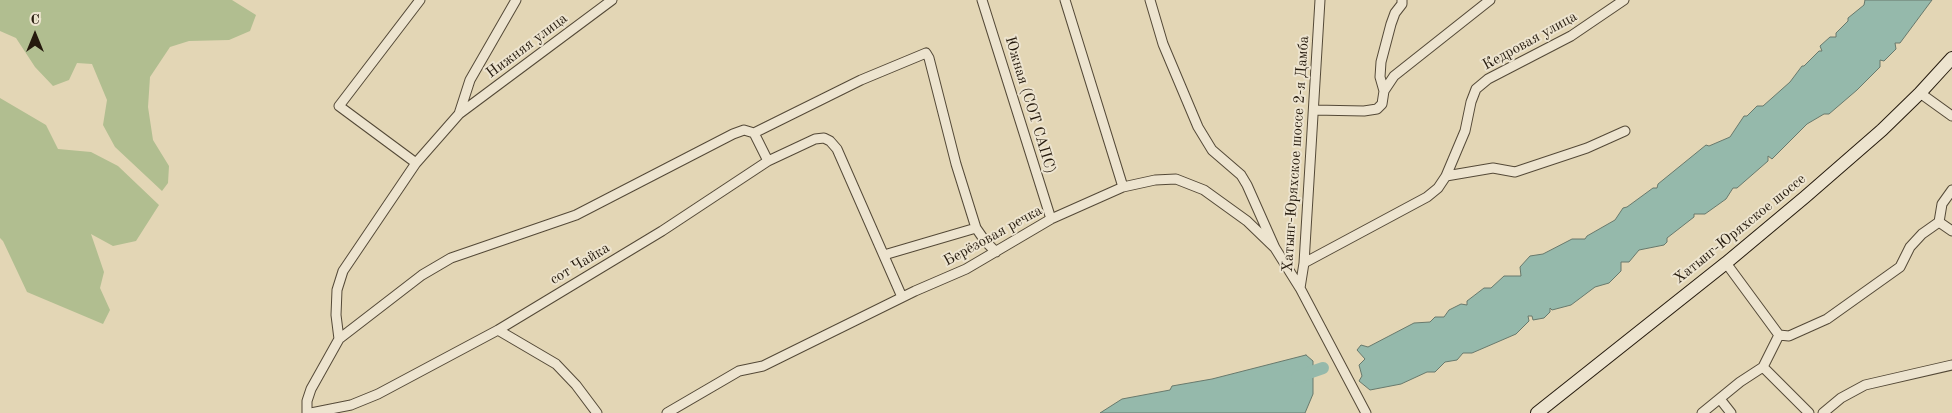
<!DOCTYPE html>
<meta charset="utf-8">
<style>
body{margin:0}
#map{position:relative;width:1952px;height:413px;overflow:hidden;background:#e3d6b5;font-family:"Old Standard TT",serif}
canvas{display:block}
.north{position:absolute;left:10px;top:10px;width:50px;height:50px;-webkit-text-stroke:4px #ede4cf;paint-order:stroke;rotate:0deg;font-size:14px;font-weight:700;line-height:20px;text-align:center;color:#251a0d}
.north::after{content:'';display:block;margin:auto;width:18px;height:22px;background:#251a0d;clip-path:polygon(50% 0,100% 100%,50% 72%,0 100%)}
</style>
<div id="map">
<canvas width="1952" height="413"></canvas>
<div class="north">С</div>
</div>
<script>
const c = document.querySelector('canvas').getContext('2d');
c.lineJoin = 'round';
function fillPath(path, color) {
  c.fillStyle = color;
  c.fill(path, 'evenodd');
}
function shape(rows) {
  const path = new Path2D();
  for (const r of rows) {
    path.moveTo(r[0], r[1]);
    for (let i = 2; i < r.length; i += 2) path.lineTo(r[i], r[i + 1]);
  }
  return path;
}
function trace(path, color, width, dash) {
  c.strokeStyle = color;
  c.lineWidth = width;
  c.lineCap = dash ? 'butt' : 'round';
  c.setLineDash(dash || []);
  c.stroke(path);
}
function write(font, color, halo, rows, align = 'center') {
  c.font = font + ' "Old Standard TT",serif';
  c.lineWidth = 4;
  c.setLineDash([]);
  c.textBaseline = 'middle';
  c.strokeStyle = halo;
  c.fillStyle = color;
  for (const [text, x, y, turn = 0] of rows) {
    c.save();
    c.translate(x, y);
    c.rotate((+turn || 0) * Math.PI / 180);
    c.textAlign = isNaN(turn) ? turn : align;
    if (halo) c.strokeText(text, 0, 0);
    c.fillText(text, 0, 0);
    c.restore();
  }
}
const green = shape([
 [0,0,232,0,256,15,250,31,229,40,189,41,170,47,150,77,148,107,153,140,169,166,168,183,162,191,115,147,103,125,107,100,92,64,77,63,69,80,53,86,35,67,16,38,0,31],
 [0,98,46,125,58,149,91,152,118,166,159,205,136,241,113,246,91,234,104,272,100,288,110,310,103,324,27,292,3,241,0,238]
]);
const water = shape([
 [1865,0,1932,0,1900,43,1895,43,1896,49,1884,61,1880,60,1880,67,1857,90,1829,114,1824,114,1807,124,1772,159,1768,156,1768,161,1737,188,1733,188,1726,199,1705,214,1694,214,1694,217,1667,238,1667,242,1664,245,1639,250,1629,262,1621,262,1621,271,1609,283,1595,287,1571,305,1552,310,1550,308,1550,312,1544,318,1533,320,1532,316,1528,316,1529,321,1516,334,1472,353,1463,353,1457,360,1445,362,1435,372,1427,372,1401,384,1370,390,1359,381,1362,376,1359,365,1365,359,1357,350,1361,345,1368,347,1414,323,1430,322,1435,317,1444,317,1449,310,1461,304,1467,305,1467,301,1484,288,1491,288,1504,276,1521,276,1520,267,1530,256,1543,254,1572,239,1585,239,1587,236,1615,220,1623,208,1627,207,1653,188,1657,188,1658,184,1706,145,1709,146,1730,137,1744,116,1747,116,1757,106,1763,106,1790,82,1802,66,1804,66,1819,51,1822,51,1820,46,1830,37,1836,37,1836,33,1848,21,1848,18,1864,5,1865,0],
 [1306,355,1313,361,1313,394,1305,413,1100,413,1122,399,1170,390,1172,386,1212,379,1306,355]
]);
const river = shape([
 [1297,377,1323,368]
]);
const minor = shape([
 [982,0,1051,219],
 [1065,0,1123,187],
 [1150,0,1163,44,1198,127,1212,150,1241,175,1247,185,1275,248,1300,288],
 [1320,0,1304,263,1300,288,1366,413],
 [1384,91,1380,77,1381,62,1391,24,1395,13,1402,4,1402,0],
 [1920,93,1952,116],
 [1314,110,1364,111,1377,109,1382,104,1384,91,1394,76,1490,0],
 [459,114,470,80,516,0],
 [754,133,768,161],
 [416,163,339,106,420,0],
 [1446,176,1465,131,1471,102,1476,89,1488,79,1571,36,1624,0],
 [1939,222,1942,204,1952,190],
 [1939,222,1952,231],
 [884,255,976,228],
 [1304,263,1427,197,1438,188,1446,176,1493,168,1515,172,1587,148,1625,131],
 [498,330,556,364,576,385,597,413],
 [1779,335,1789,336,1827,319,1900,267,1910,247,1922,234,1939,222],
 [339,339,422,275,451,258,576,215,733,134,744,130,754,133,861,80,926,53,929,58,956,164,976,228,985,241,996,252],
 [1763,367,1809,413],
 [1720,399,1731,413],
 [307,413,307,401,311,389,339,339,336,315,337,290,343,271,416,163,459,114,612,0],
 [311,413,351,405,378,394,498,330,662,231,768,161,815,139,824,138,830,141,837,149,902,297],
 [667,413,739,371,763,366,915,291,966,269,1051,219,1123,187,1155,180,1176,179,1204,190,1247,221,1275,248],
 [1702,413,1740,382,1763,367,1779,335,1726,263],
 [1823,413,1841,398,1865,385,1952,365]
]);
const secondary = shape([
 [1537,413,1726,263,1805,197,1882,130,1920,93,1952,58]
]);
const streetNames = [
 ["Кедровая улица",1530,41,-29],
 ["Нижняя улица",527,46,-37],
 ["Южная (СОТ САПС)",1030,105,73],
 ["Хатынг-Юряхское шоссе 2-я Дамба",1296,154,-86],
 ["Хатынг-Юряхское шоссе",1740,229,-39],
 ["Берёзовая речка",993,236,-29],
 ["сот Чайка",580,264,-31]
];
fillPath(green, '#b1be90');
fillPath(water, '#95b9ab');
trace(water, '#68796c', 1);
trace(river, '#95b9ab', 12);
trace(minor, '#544937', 11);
trace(secondary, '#251a0d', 14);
trace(minor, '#ede4cf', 9);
trace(secondary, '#ede4cf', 12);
write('15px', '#251a0d', '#ede4cf', streetNames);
</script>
